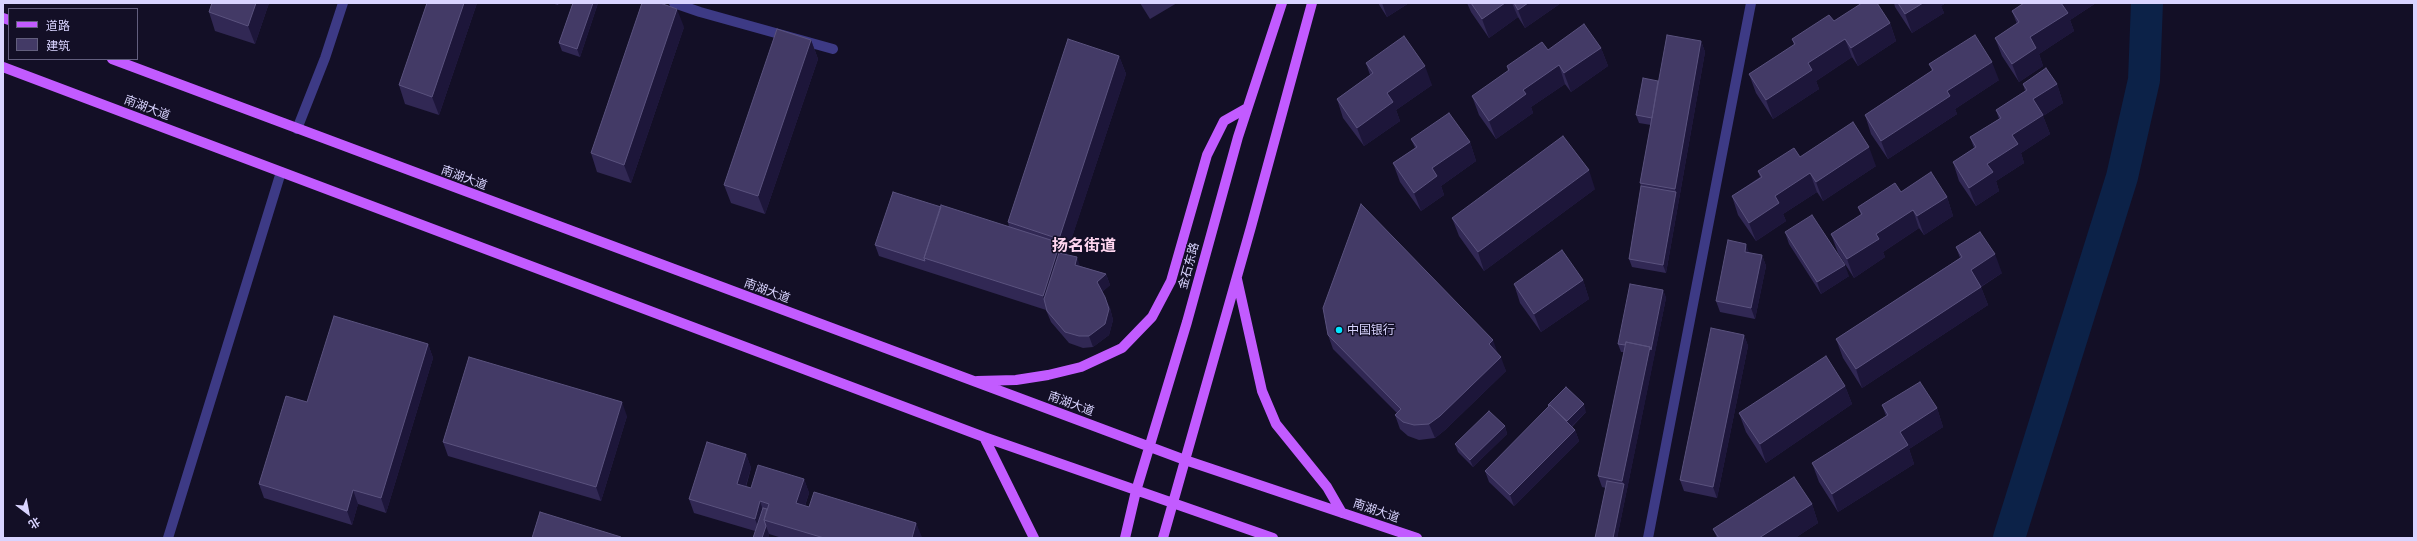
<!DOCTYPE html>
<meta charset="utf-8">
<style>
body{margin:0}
#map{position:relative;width:2417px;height:541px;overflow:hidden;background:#130f26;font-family:Montserrat,"Noto Sans SC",sans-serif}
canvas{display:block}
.frame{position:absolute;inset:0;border:4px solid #d9d4ff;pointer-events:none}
.legend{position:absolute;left:8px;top:8px;width:130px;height:52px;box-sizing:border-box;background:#130f26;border:1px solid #625e7d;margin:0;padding:5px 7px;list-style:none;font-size:12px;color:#d9d4ff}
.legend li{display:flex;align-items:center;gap:8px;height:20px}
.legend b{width:20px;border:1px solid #625e7d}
.north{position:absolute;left:8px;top:493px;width:40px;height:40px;-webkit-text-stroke:3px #130f26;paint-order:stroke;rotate:148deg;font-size:11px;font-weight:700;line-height:16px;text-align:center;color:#d9d4ff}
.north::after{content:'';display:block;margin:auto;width:14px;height:18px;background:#d9d4ff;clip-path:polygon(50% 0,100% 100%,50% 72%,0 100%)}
</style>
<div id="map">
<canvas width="2417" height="541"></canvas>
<div class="frame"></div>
<ul class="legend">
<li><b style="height:5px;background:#c25bff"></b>道路</li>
<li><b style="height:11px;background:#433a66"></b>建筑</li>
</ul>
<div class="north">北</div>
</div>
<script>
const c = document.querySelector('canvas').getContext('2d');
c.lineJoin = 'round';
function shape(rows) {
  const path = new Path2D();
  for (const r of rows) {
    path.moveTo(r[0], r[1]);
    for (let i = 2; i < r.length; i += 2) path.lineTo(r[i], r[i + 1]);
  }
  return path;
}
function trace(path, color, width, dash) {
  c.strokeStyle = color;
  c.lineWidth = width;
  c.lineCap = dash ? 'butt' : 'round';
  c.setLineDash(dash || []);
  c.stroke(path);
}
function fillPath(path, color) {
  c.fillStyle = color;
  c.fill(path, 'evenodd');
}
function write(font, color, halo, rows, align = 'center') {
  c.font = font + ' Montserrat,"Noto Sans SC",sans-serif';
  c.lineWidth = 3;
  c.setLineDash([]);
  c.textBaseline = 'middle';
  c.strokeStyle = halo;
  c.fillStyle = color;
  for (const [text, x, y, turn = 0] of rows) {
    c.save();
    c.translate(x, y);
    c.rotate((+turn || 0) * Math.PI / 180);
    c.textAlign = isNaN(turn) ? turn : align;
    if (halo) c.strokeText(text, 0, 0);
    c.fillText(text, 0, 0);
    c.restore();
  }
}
const river = shape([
 [2009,538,2122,177,2144,80,2147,3]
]);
const minor = shape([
 [674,3,700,12,833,49],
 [297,129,325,58,343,3],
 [168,538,281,172],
 [1648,538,1751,3]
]);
const major = shape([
 [3,18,9,20],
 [112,59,1185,460,1417,538],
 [3,67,984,437,1273,538],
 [1237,279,1262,391,1276,424,1327,487,1342,513],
 [977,381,1016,380,1048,375,1081,367,1122,348,1152,317,1171,281,1207,155,1224,121,1247,108],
 [984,437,1034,538],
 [1125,538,1136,491,1187,322,1238,137,1282,3],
 [1163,538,1251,227,1312,3]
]);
const wall = shape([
 [269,3,255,44,215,31,209,12],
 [427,3,477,3,439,115,405,104,399,85],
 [551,3,559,3,558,5],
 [573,3,598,3,580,57,562,51,559,43],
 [1140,3,1177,3,1150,19],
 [1378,3,1409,3,1387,17],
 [1467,3,1561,3,1525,28,1518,17,1489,38,1471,12],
 [1894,3,1946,3,1941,6,1944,13,1912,33,1895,7],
 [2024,3,2096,3,2070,20,2074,31,2039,54,2043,66,2019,82,2002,56,1995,38,2017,24,2012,11],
 [1834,21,1890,23,1896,41,1858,66,1852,57,1816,81,1819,89,1773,119,1756,93,1749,74,1794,45,1792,39],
 [684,27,631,183,597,172,591,153],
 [811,40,818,59,765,214,731,203,724,185],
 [1701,41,1705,52,1666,273,1632,267,1629,259,1641,186,1640,183,1651,125,1639,123,1636,115,1658,81],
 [1601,48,1608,66,1571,92,1565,84,1531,107,1533,113,1496,139,1479,115,1472,96,1508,71,1507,66,1548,50],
 [1119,56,1126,74,1066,255,1080,266,1106,274,1110,285,1102,292,1110,308,1113,320,1109,335,1093,347,1083,348,1069,343,1051,322,1046,310,879,256,875,245,941,207,1009,227,1008,222],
 [1366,63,1432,85,1396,110,1400,121,1364,146,1343,118,1337,99,1370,75],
 [1929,64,1999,80,1955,109,1957,114,1888,159,1871,134,1865,115,1932,71],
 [2023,84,2057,84,2063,103,2043,116,2050,134,2021,153,2024,163,1996,181,1999,191,1976,206,1959,181,1953,162,1974,148,1970,137,1999,119,1996,110,2025,91],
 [1411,139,1470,142,1476,161,1441,186,1444,195,1421,211,1400,182,1393,163,1415,148],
 [1800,157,1876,166,1823,201,1817,192,1783,214,1786,221,1756,241,1738,215,1732,196,1760,177,1758,171],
 [1595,189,1484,271,1459,236,1452,218],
 [1901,192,1947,197,1953,216,1924,235,1919,228,1883,252,1885,257,1854,278,1838,253,1831,234,1861,215,1858,207],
 [1785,232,1849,276,1821,294,1789,244],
 [1956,247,2002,273,1981,287,1988,305,1862,388,1843,358,1836,339,1960,258],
 [1749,253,1762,255,1766,266,1755,319,1720,312,1716,301],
 [1583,280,1589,299,1541,332,1520,303,1514,284],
 [1663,290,1666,298,1617,538,1595,538,1606,488,1602,487,1598,476,1624,352,1621,352,1618,344],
 [1328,335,1498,354,1506,371,1445,430,1435,438,1419,440,1408,436,1400,429,1395,415,1397,413,1333,349],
 [1744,335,1748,346,1717,498,1684,491,1680,480],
 [428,344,433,358,386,513,358,504,352,525,264,498,259,484,307,402],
 [1845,386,1852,404,1766,463,1746,432,1739,413],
 [1548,405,1586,412,1572,427,1575,430,1579,441,1514,506,1489,482,1485,471,1549,407],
 [1882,405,1937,408,1943,427,1909,449,1914,464,1838,512,1819,482,1812,463,1886,416],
 [627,416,601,501,448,456,443,442],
 [1505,426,1507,434,1473,467,1458,452,1455,444],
 [746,454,751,468,746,487,751,488,804,479,809,493,805,506,809,507,916,523,921,538,782,538,769,534,768,538,753,538,755,531,694,513,689,499],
 [1812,504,1818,523,1795,538,1717,538,1713,529]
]);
const shadedWall = shape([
 [256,3,269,3,255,44,248,26],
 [464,3,477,3,439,115,432,97],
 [593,3,598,3,580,57,577,49],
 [1382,3,1409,3,1387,17],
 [1505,3,1512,3,1518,17,1489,38,1482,19],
 [1528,3,1561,3,1525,28,1518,10],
 [1923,3,1946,3,1941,6,1944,13,1912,33,1905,14],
 [2061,3,2096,3,2070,20,2074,31,2039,54,2043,66,2019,82,2012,64,2030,37],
 [677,9,684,27,631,183,624,165],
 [1890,23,1896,41,1858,66,1851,48],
 [1845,39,1852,57,1816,81,1819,89,1773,119,1766,100,1808,63],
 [811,40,818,59,765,214,758,196],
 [1701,41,1705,52,1666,273,1663,265,1676,192,1675,189],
 [1601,48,1608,66,1571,92,1564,73],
 [1119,56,1126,74,1048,310,1043,296,1060,243,1059,239],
 [1992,62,1999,80,1955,109,1957,114,1888,159,1881,141,1947,91],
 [1559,65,1565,84,1531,107,1533,113,1496,139,1489,121,1523,90],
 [1425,66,1432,85,1396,110,1400,121,1364,146,1357,128,1387,93],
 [2057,84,2063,103,2043,116,2050,134,2021,153,2024,163,1996,181,1999,191,1976,206,1969,188,1987,164,2012,135,2033,99],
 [1470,142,1476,161,1441,186,1444,195,1421,211,1414,193,1432,168],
 [1869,147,1876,166,1823,201,1816,182],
 [1589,170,1595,189,1484,271,1478,252],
 [1810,173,1817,192,1783,214,1786,221,1756,241,1749,223,1775,196],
 [1947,197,1953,216,1924,235,1917,216],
 [1913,210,1919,228,1883,252,1885,257,1854,278,1847,259,1876,234],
 [1746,244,1750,255,1745,252],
 [1995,254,2002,273,1977,289,1971,270],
 [1762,255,1766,266,1755,319,1751,308],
 [1077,257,1081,269,1075,265],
 [1845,265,1849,276,1821,294,1817,282],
 [1106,274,1110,285,1101,293,1097,282],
 [1583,280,1589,299,1541,332,1534,314],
 [1981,287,1988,305,1862,388,1856,369],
 [1663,290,1666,298,1654,358,1617,538,1613,538,1624,484,1622,481,1650,347],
 [1105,297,1110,308,1113,320,1109,335,1093,347,1089,336],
 [1744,335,1748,346,1717,498,1713,487],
 [1493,340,1498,354,1489,344],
 [428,344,433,358,386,513,381,498],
 [1501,357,1506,371,1445,430,1435,438,1429,424],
 [1845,386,1852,404,1766,463,1760,444],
 [622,402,627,416,601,501,596,487],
 [1584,404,1586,412,1568,430,1565,423],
 [1937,408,1943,427,1909,449,1914,464,1838,512,1832,494,1900,432],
 [1505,426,1507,434,1473,467,1470,460],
 [1575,430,1579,441,1514,506,1510,495],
 [746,454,751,468,742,498,737,484],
 [804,479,809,493,801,517,796,503],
 [353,490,358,504,352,525,347,511],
 [760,501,765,516,760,533,755,519],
 [1812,504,1818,523,1795,538,1759,538],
 [916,523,922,537,921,538,912,538],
 [766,526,769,534,768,538,762,538]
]);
const building = shape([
 [212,3,256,3,248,26,209,12,212,3],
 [427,3,464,3,432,97,399,85,427,3],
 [573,3,593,3,577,49,559,43,573,3],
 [642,3,660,3,677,9,624,165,591,153,642,3],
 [1471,3,1505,3,1482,19,1471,3],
 [1514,3,1528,3,1518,10,1514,3],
 [1862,3,1877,3,1890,23,1851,48,1845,39,1808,63,1812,70,1766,100,1749,74,1795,44,1792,39,1829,15,1834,21,1862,3],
 [1898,3,1923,3,1905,14,1898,3],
 [2024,3,2061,3,2068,13,2030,37,2036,48,2012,64,1995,38,2019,22,2012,11,2024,3],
 [1584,24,1601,48,1564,73,1559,65,1523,90,1526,94,1489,121,1472,96,1509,70,1507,66,1542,42,1548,50,1584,24],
 [777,29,811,40,758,196,724,185,777,29],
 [1667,35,1701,41,1675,189,1640,183,1667,35],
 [1975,35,1992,62,1947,91,1950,96,1881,141,1865,115,1933,70,1929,64,1975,35],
 [1404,36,1425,66,1387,93,1393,102,1357,128,1337,99,1373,73,1366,63,1404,36],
 [1068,39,1119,56,1059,239,1008,222,1068,39],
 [2046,68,2057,84,2033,99,2043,115,2012,135,2018,144,1987,164,1993,172,1969,188,1953,162,1976,147,1970,137,2001,118,1996,110,2027,90,2023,84,2046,68],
 [1643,78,1658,81,1652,118,1636,115,1643,78],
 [1449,113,1470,142,1432,168,1437,176,1414,193,1393,163,1417,147,1411,139,1449,113],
 [1853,122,1869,147,1816,182,1810,173,1775,196,1779,203,1749,223,1732,196,1762,177,1758,171,1794,148,1800,157,1853,122],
 [1563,136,1589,170,1478,252,1452,218,1563,136],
 [1931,172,1947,197,1917,216,1913,210,1876,234,1879,239,1847,259,1831,234,1862,214,1858,207,1895,183,1901,192,1931,172],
 [1641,186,1676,192,1663,265,1629,259,1641,186],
 [893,192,941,207,924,258,925,261,875,245,893,192],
 [1361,204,1493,340,1489,344,1501,357,1440,416,1429,424,1414,425,1403,422,1395,415,1401,409,1328,335,1323,308,1361,204],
 [941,205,1060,243,1043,296,924,258,941,205],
 [1812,215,1845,265,1817,282,1785,232,1812,215],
 [1980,232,1995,254,1971,270,1981,287,1856,369,1836,339,1962,257,1956,247,1980,232],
 [1728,240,1746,244,1745,252,1762,255,1751,308,1716,301,1728,240],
 [1562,250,1583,280,1534,314,1514,284,1562,250],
 [1059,253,1077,257,1075,265,1106,274,1097,282,1105,297,1109,309,1105,324,1089,336,1079,336,1065,332,1047,311,1044,299,1059,253],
 [1630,284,1663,290,1651,350,1650,347,1626,342,1625,345,1618,344,1630,284],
 [334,316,428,344,381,498,353,490,347,511,259,484,286,396,307,402,334,316],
 [1711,328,1744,335,1713,487,1680,480,1711,328],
 [1626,342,1650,347,1622,481,1598,476,1626,342],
 [1826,356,1845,386,1760,444,1739,413,1826,356],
 [469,357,622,402,596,487,443,442,469,357],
 [1920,382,1937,408,1900,432,1908,445,1832,494,1812,463,1888,415,1882,405,1920,382],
 [1566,387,1584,404,1567,421,1550,405,1549,406,1548,405,1566,387],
 [1550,405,1575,430,1510,495,1485,471,1550,405],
 [1489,411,1505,426,1470,460,1455,444,1489,411],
 [707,442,746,454,737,484,751,488,758,465,804,479,796,503,809,507,814,492,916,523,912,538,824,538,764,520,769,504,760,501,755,519,689,499,707,442],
 [1794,477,1812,504,1759,538,1719,538,1713,529,1794,477],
 [1607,481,1624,484,1613,538,1595,538,1607,481],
 [763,508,767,509,764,520,766,526,762,538,753,538,763,508],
 [540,512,621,537,621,538,532,538,540,512]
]);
const markers = [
 [1339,330,4,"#00e5ff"]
];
const streetNames = [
 ["南湖大道",147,108,21],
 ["南湖大道",464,178,20],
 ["金石东路",1189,266,-75],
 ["南湖大道",767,291,20],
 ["南湖大道",1071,404,20],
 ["南湖大道",1376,511,19]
];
const poiNames = [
 ["中国银行",1347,330]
];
const districtNames = [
 ["扬名街道",1084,246]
];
trace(river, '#0c2248', 32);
trace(minor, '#3d3a85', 10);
trace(major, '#c25bff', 10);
fillPath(wall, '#312854');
fillPath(shadedWall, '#1d163a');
fillPath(building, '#433a66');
trace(building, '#5a527e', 1);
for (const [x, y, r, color] of markers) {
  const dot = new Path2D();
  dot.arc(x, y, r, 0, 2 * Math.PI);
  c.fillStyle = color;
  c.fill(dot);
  trace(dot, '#130f26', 1.5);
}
write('12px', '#d9d4ff', '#130f26', streetNames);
write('12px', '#d9d4ff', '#130f26', poiNames, 'left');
write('bold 16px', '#ffd6f0', '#130f26', districtNames);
</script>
